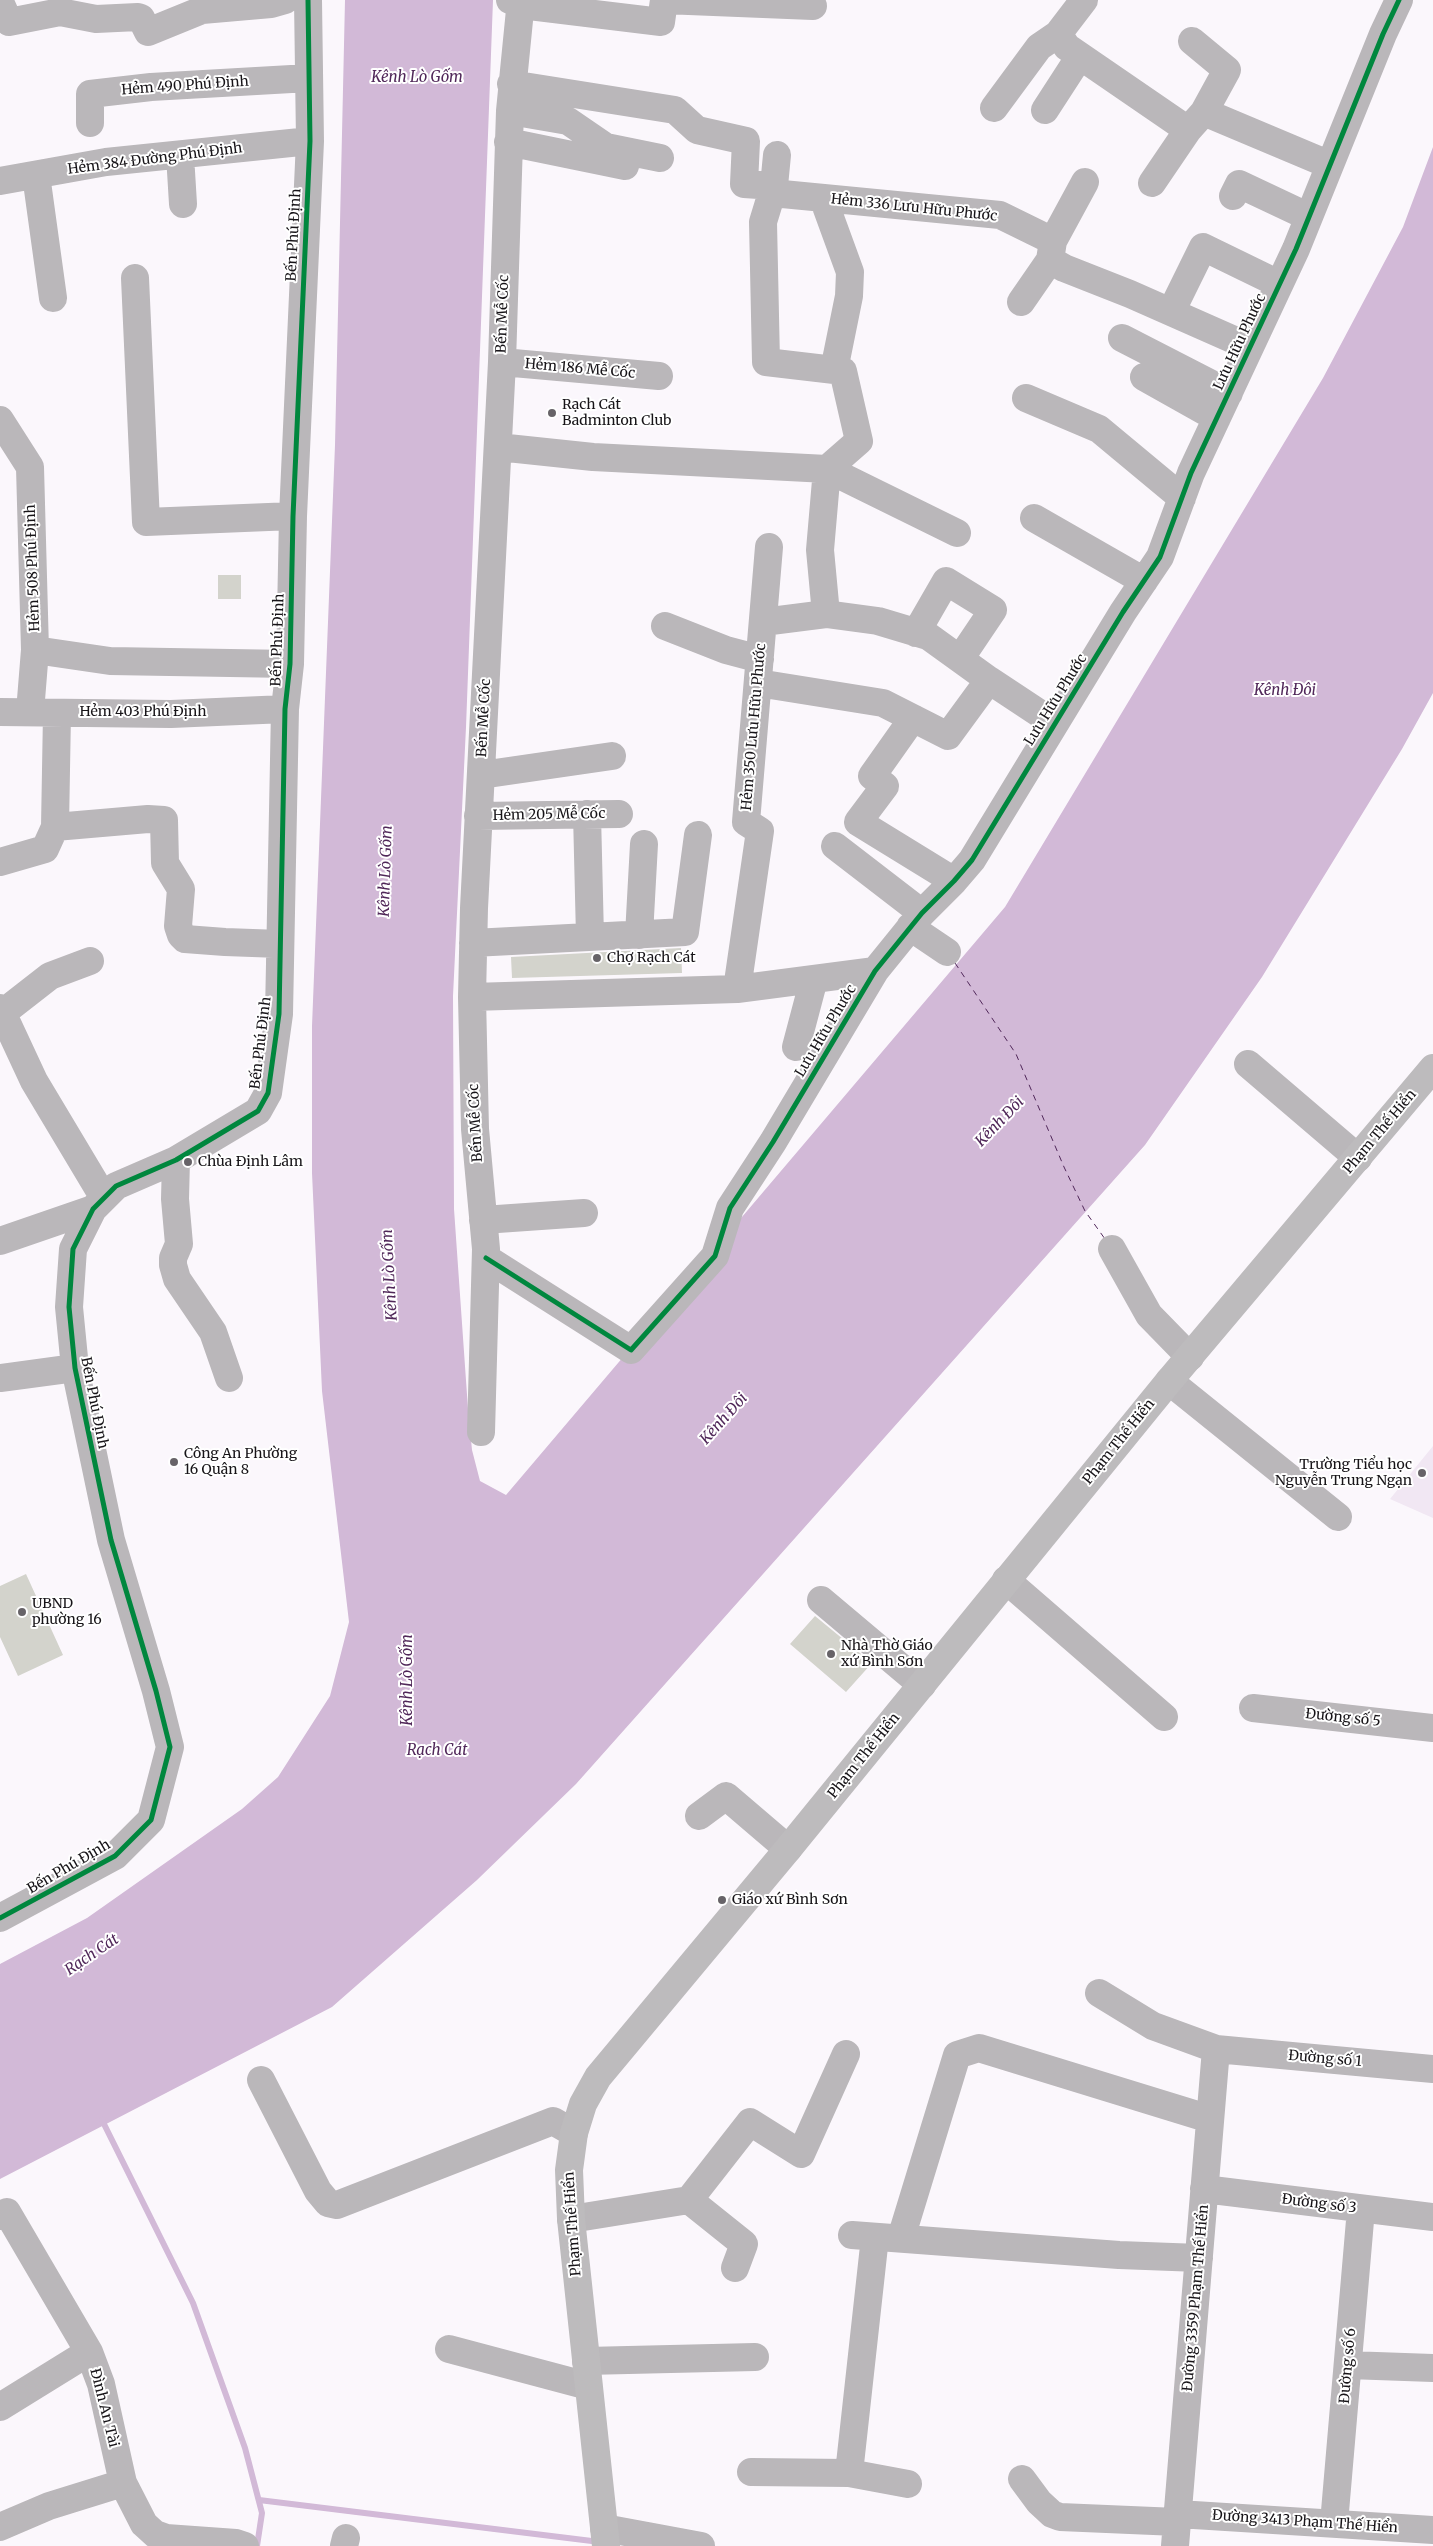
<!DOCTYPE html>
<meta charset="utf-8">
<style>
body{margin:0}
canvas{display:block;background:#fbf7fc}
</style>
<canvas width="1433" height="2546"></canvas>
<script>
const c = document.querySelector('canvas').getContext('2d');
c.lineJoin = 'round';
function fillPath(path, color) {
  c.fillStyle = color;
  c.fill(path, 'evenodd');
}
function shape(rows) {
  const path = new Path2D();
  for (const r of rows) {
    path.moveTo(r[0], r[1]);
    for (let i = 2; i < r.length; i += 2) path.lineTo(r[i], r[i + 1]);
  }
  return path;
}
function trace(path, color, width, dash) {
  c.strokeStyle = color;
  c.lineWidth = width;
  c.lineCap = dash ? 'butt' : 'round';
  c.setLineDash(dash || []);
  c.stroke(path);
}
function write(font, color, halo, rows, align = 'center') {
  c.font = font + ' Merriweather,serif';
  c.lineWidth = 4;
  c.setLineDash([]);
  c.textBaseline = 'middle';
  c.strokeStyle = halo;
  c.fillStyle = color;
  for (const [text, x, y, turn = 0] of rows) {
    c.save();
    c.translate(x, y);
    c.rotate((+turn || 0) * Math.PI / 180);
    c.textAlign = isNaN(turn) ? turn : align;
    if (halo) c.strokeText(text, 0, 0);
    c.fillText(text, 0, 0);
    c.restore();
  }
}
const built = shape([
 [1433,1446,1433,1518,1390,1499]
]);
const water = shape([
 [345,0,493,0,466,727,453,996,454,1209,468,1409,472,1450,480,1481,506,1495,1005,907,1323,378,1403,227,1433,147,1433,693,1402,749,1262,977,1145,1145,576,1784,477,1880,332,2007,0,2179,0,1964,87,1918,242,1809,278,1777,330,1696,349,1622,322,1391,312,1173,312,1026,335,445]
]);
const stream = shape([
 [102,2120,193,2303,245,2448,262,2513,257,2546],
 [259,2500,600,2542]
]);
const ferry = shape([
 [955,963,1016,1054,1064,1167,1085,1211,1105,1239]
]);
const building = shape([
 [218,575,241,575,241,599,218,599],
 [681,948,682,973,512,978,511,957],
 [26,1574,63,1655,18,1676,0,1637,0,1586],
 [815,1616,872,1663,846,1692,790,1644]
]);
const minor = shape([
 [510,0,521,5,661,22,664,0,813,6],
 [1084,0,1058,34,1067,47,1188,130,1204,112,1330,165],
 [0,2,9,22,60,12,96,19,138,17,141,18,148,32,202,10,271,4,285,0],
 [1192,41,1227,70,1204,112],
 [511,84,675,110,697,130,746,141,744,184,774,186],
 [994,108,1039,47,1058,34],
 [1045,110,1080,56],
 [510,111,568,121,606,147,660,158],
 [90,123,90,94,151,87,309,78],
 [508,142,625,166],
 [180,155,183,204],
 [777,155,774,186,763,222,766,362,843,371,859,441,827,469,820,550,826,614],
 [36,175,53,298],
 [0,181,106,162,310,141],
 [1152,183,1188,130],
 [772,193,1000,215,1053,241,1050,260,1064,268,1130,294,1250,347],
 [1233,196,1239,184,1309,217],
 [823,198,850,272,849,296,834,370],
 [1053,241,1085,182],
 [135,278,146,522,293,516],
 [1021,302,1050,260],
 [1171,312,1203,247,1279,284],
 [1122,338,1229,393],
 [502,362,659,376],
 [1144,377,1217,418],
 [1026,398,1099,429,1182,498],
 [0,420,30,467,35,650,110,661,290,664],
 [498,447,593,457,827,469,957,533],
 [1034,518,1144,581],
 [763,622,826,614,878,621,928,636,989,680,1054,723],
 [665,626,726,650,760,659],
 [916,633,946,581,993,610,960,659],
 [758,683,883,703,948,736,989,680],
 [0,712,171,714,285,709],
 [30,712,35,650],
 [913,718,872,776,885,786,858,822,954,881],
 [481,775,612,756],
 [587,814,590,937],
 [478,816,619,814],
 [55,827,148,819,164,820,165,863,181,889,178,926,181,935,185,939,225,942,280,944],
 [835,846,922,913],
 [0,862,45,849,55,827,57,713],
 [910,927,947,952],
 [639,935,644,844],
 [473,943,685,932,698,835],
 [737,989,760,831,746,822,769,547],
 [472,997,737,989,875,971],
 [0,1008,34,1081,104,1198],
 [0,1015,50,976,90,961],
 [796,1047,814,979],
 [1248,1064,1358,1158],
 [176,1160,175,1199,179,1244,173,1258,173,1265,177,1279,213,1332,229,1378],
 [483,1220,584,1213],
 [0,1241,93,1209],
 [1112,1249,1149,1315,1190,1357],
 [486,1258,631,1350,715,1256,730,1208,773,1142,875,971,922,913,954,881,972,860,1123,612,1160,557,1191,473,1296,249,1383,34,1399,0],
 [0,1378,75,1368],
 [1169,1381,1338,1517],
 [481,1432,486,1249,475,1129,472,997,474,908,502,362,510,111,521,0],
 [1006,1580,1164,1717],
 [821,1600,922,1685],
 [1253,1708,1433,1728],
 [699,1816,726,1796,788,1849],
 [0,1918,115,1856,151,1820,170,1747,156,1691,111,1540,75,1368,69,1307,73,1249,93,1209,116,1186,176,1160,258,1111,268,1093,279,1014,285,709,290,664,293,516,310,141,308,0],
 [1099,1993,1153,2026,1216,2049,1433,2069],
 [261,2080,318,2191,328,2203,337,2205,553,2121,574,2133],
 [1204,2189,1433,2217],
 [689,2200,744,2244,735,2268],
 [0,2216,7,2212,89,2352,101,2384,123,2483,144,2524,155,2534,166,2538,236,2543,245,2546],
 [571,2219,689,2200,750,2122,801,2154,846,2054],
 [852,2235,1119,2255,1199,2258],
 [901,2238,957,2055,979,2048,1210,2119],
 [449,2349,588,2386],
 [586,2361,755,2357],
 [1348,2365,1433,2368],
 [0,2407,89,2352],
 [751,2472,849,2473,875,2237],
 [849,2473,908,2484],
 [1022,2479,1039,2502,1052,2514,1060,2517,1177,2522],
 [1178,2514,1433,2530],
 [1334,2523,1361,2209],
 [0,2527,49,2506,123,2483],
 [604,2528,701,2546],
 [344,2546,346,2538],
 [1175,2546,1216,2049]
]);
const major = shape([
 [606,2546,571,2219,569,2170,574,2133,583,2104,598,2077,788,1849,1169,1381,1433,1068]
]);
const cycleway = shape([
 [486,1258,631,1350,715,1256,730,1208,773,1142,875,971,922,913,954,881,972,860,1123,612,1160,557,1191,473,1296,249,1383,34,1399,0],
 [0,1918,115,1856,151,1820,170,1747,156,1691,111,1540,75,1368,69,1307,73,1249,93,1209,116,1186,176,1160,258,1111,268,1093,279,1014,285,709,290,664,293,516,310,141,308,0]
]);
const markers = [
 [552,413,5,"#676368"],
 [597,958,5,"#676368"],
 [188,1162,5,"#676368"],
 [174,1462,5,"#676368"],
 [1422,1473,5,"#676368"],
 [22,1612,5,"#676368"],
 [831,1654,5,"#676368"],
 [722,1900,5,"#676368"]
];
const streetNames = [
 ["Hẻm 490 Phú Định",185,86,-4],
 ["Hẻm 384 Đường Phú Định",155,159,-7],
 ["Hẻm 336 Lưu Hữu Phước",914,208,6],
 ["Bến Phú Định",294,235,-87],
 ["Bến Mễ Cốc",503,314,-88],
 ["Lưu Hữu Phước",1240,342,-65],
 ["Hẻm 186 Mễ Cốc",580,369,5],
 ["Hẻm 508 Phú Định",33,568,-92],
 ["Bến Phú Định",278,640,-88],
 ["Lưu Hữu Phước",1056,700,-58],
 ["Hẻm 403 Phú Định",143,712],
 ["Bến Mễ Cốc",484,718,-87],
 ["Hẻm 350 Lưu Hữu Phước",754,727,-85],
 ["Hẻm 205 Mễ Cốc",549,815,-1],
 ["Lưu Hữu Phước",826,1031,-59],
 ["Bến Phú Định",261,1043,-83],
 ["Bến Mễ Cốc",476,1123,-93],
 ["Phạm Thế Hiển",1380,1132,-50],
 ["Bến Phú Định",94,1403,79],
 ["Phạm Thế Hiển",1119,1442,-51],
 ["Đường số 5",1343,1718,6],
 ["Phạm Thế Hiển",864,1756,-51],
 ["Bến Phú Định",69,1867,-30],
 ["Đường số 1",1325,2059,5],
 ["Đường số 3",1319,2204,7],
 ["Phạm Thế Hiển",573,2224,-94],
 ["Đường 3359 Phạm Thế Hiển",1196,2298,-85],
 ["Đường số 6",1348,2366,-85],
 ["Đình An Tài",104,2408,76],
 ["Đường 3413 Phạm Thế Hiển",1305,2522,4]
];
const poiNames = [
 ["Rạch Cát",562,405],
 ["Badminton Club",562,421],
 ["Chợ Rạch Cát",607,958],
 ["Chùa Định Lâm",198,1162],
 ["Công An Phường",184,1454],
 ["16 Quận 8",184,1470],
 ["Trường Tiểu học",1412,1465,"right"],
 ["Nguyễn Trung Ngạn",1412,1481,"right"],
 ["UBND",32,1604],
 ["phường 16",32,1620],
 ["Nhà Thờ Giáo",841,1646],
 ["xứ Bình Sơn",841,1662],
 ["Giáo xứ Bình Sơn",732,1900]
];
const waterNames = [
 ["Kênh Lò Gốm",417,78],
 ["Kênh Đôi",1285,691],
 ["Kênh Lò Gốm",386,871,-88],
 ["Kênh Đôi",1000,1122,-46],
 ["Kênh Lò Gốm",390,1275,-93],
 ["Kênh Đôi",724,1419,-48],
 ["Kênh Lò Gốm",408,1680,-90],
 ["Rạch Cát",437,1751],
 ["Rạch Cát",92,1955,-34]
];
fillPath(built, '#f1e7f3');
fillPath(water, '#d2b9d7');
trace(stream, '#d2b9d7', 6);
trace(ferry, '#502759', 1, [6, 5]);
fillPath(building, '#d3d3cc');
trace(minor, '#bab7ba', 28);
trace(major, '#bdbbbd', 28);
trace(cycleway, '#00873e', 5);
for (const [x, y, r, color] of markers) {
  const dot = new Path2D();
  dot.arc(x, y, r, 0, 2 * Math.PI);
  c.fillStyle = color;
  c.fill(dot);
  trace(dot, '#fff', 2);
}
write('14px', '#171418', '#fff', streetNames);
write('14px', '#171418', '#fff', poiNames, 'left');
write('italic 15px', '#502759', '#fff', waterNames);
</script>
